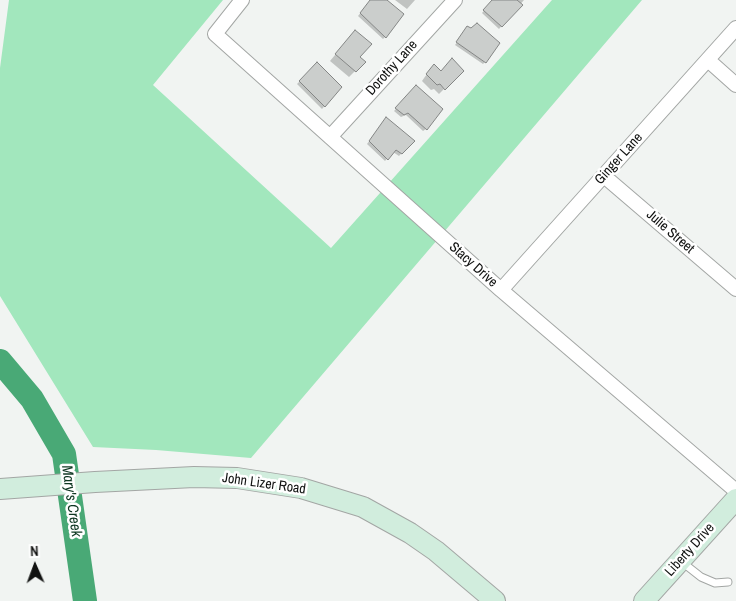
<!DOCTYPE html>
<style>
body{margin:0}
#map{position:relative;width:736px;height:601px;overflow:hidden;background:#f1f4f2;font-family:"Archivo Narrow",sans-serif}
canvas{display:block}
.north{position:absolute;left:10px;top:541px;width:50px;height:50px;-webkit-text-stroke:4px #fff;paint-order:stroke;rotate:358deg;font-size:14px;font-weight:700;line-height:20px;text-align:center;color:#111211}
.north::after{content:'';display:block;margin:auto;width:18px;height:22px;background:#111211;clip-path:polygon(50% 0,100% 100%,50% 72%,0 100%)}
</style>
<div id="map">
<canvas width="736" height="601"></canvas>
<div class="north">N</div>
</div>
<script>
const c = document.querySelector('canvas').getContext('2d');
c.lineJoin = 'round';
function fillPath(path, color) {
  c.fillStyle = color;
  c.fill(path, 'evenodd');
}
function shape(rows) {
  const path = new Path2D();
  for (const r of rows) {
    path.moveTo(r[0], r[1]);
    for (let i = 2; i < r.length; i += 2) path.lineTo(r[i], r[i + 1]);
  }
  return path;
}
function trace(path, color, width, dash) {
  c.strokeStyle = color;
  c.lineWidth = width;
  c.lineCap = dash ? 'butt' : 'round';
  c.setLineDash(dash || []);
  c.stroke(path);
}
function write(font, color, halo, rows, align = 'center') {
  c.font = font + ' "Archivo Narrow",sans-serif';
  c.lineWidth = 5;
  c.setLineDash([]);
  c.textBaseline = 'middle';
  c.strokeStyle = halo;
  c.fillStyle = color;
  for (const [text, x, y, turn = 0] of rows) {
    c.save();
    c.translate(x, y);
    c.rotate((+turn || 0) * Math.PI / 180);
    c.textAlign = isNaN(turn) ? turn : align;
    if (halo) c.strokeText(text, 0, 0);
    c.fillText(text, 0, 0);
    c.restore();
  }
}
const green = shape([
 [9,0,223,0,153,85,331,248,552,0,642,0,251,458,156,450,93,447,0,296,0,68]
]);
const shadow = shape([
 [371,0,385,0,385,37,383,39,358,16],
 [395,0,415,0,407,9],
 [493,0,524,0,499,29,482,13],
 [465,31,485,62,483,64,455,45],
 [349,38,358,57,364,62,349,77,330,61],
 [317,64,341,87,322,109,297,84],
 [429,71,441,72,462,71,439,94,434,89,431,90,422,81],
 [416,87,426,129,423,131,406,115,401,117,394,111],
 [384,121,413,141,399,156,393,152,385,161,367,144]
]);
const river = shape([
 [0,361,32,399,64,454,85,601]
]);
const building = shape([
 [370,0,387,0,404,14,386,38,360,13,370,0],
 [492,0,517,0,523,5,502,27,483,10,492,0],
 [477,23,500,43,486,63,456,42,467,26,471,28,477,23],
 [355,30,372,44,360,57,366,62,356,72,335,54,355,30],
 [452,58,464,71,445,90,440,84,437,85,426,74,434,64,441,71,452,58],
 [317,62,342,87,325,107,299,81,317,62],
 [416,85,443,109,427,130,408,113,404,115,395,108,416,85],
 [386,117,415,141,402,154,396,150,388,160,369,141,386,117]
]);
const lane = shape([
 [682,562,701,577,715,583,728,582]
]);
const street = shape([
 [242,0,215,34,501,290,736,491],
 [708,60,736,85],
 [330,137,455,0],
 [604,176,736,289],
 [501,290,736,28]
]);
const secondary = shape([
 [0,489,95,482,194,477,237,478,301,488,363,507,410,533,436,551,495,601],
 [644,601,736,499]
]);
const streetNames = [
 ["Dorothy Lane",392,68,-48],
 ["Ginger Lane",619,159,-48],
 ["Julie Street",670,232,41],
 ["Stacy Drive",473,265,42],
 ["John Lizer Road",264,484,8],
 ["Liberty Drive",690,550,-48]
];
const waterNames = [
 ["Mary's Creek",71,501,82]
];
fillPath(green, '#a2e7bd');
fillPath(shadow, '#0003');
trace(river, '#49a976', 24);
fillPath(building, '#cbcecc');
trace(building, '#848685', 1);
trace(lane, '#a3a6a4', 9);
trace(street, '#a3a6a4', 16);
trace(secondary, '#a3a6a4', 22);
trace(lane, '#fff', 7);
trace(street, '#fff', 14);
trace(secondary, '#d1eddd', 20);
write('14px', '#111211', '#fff', streetNames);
write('italic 15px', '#0e3722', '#fff', waterNames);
</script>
